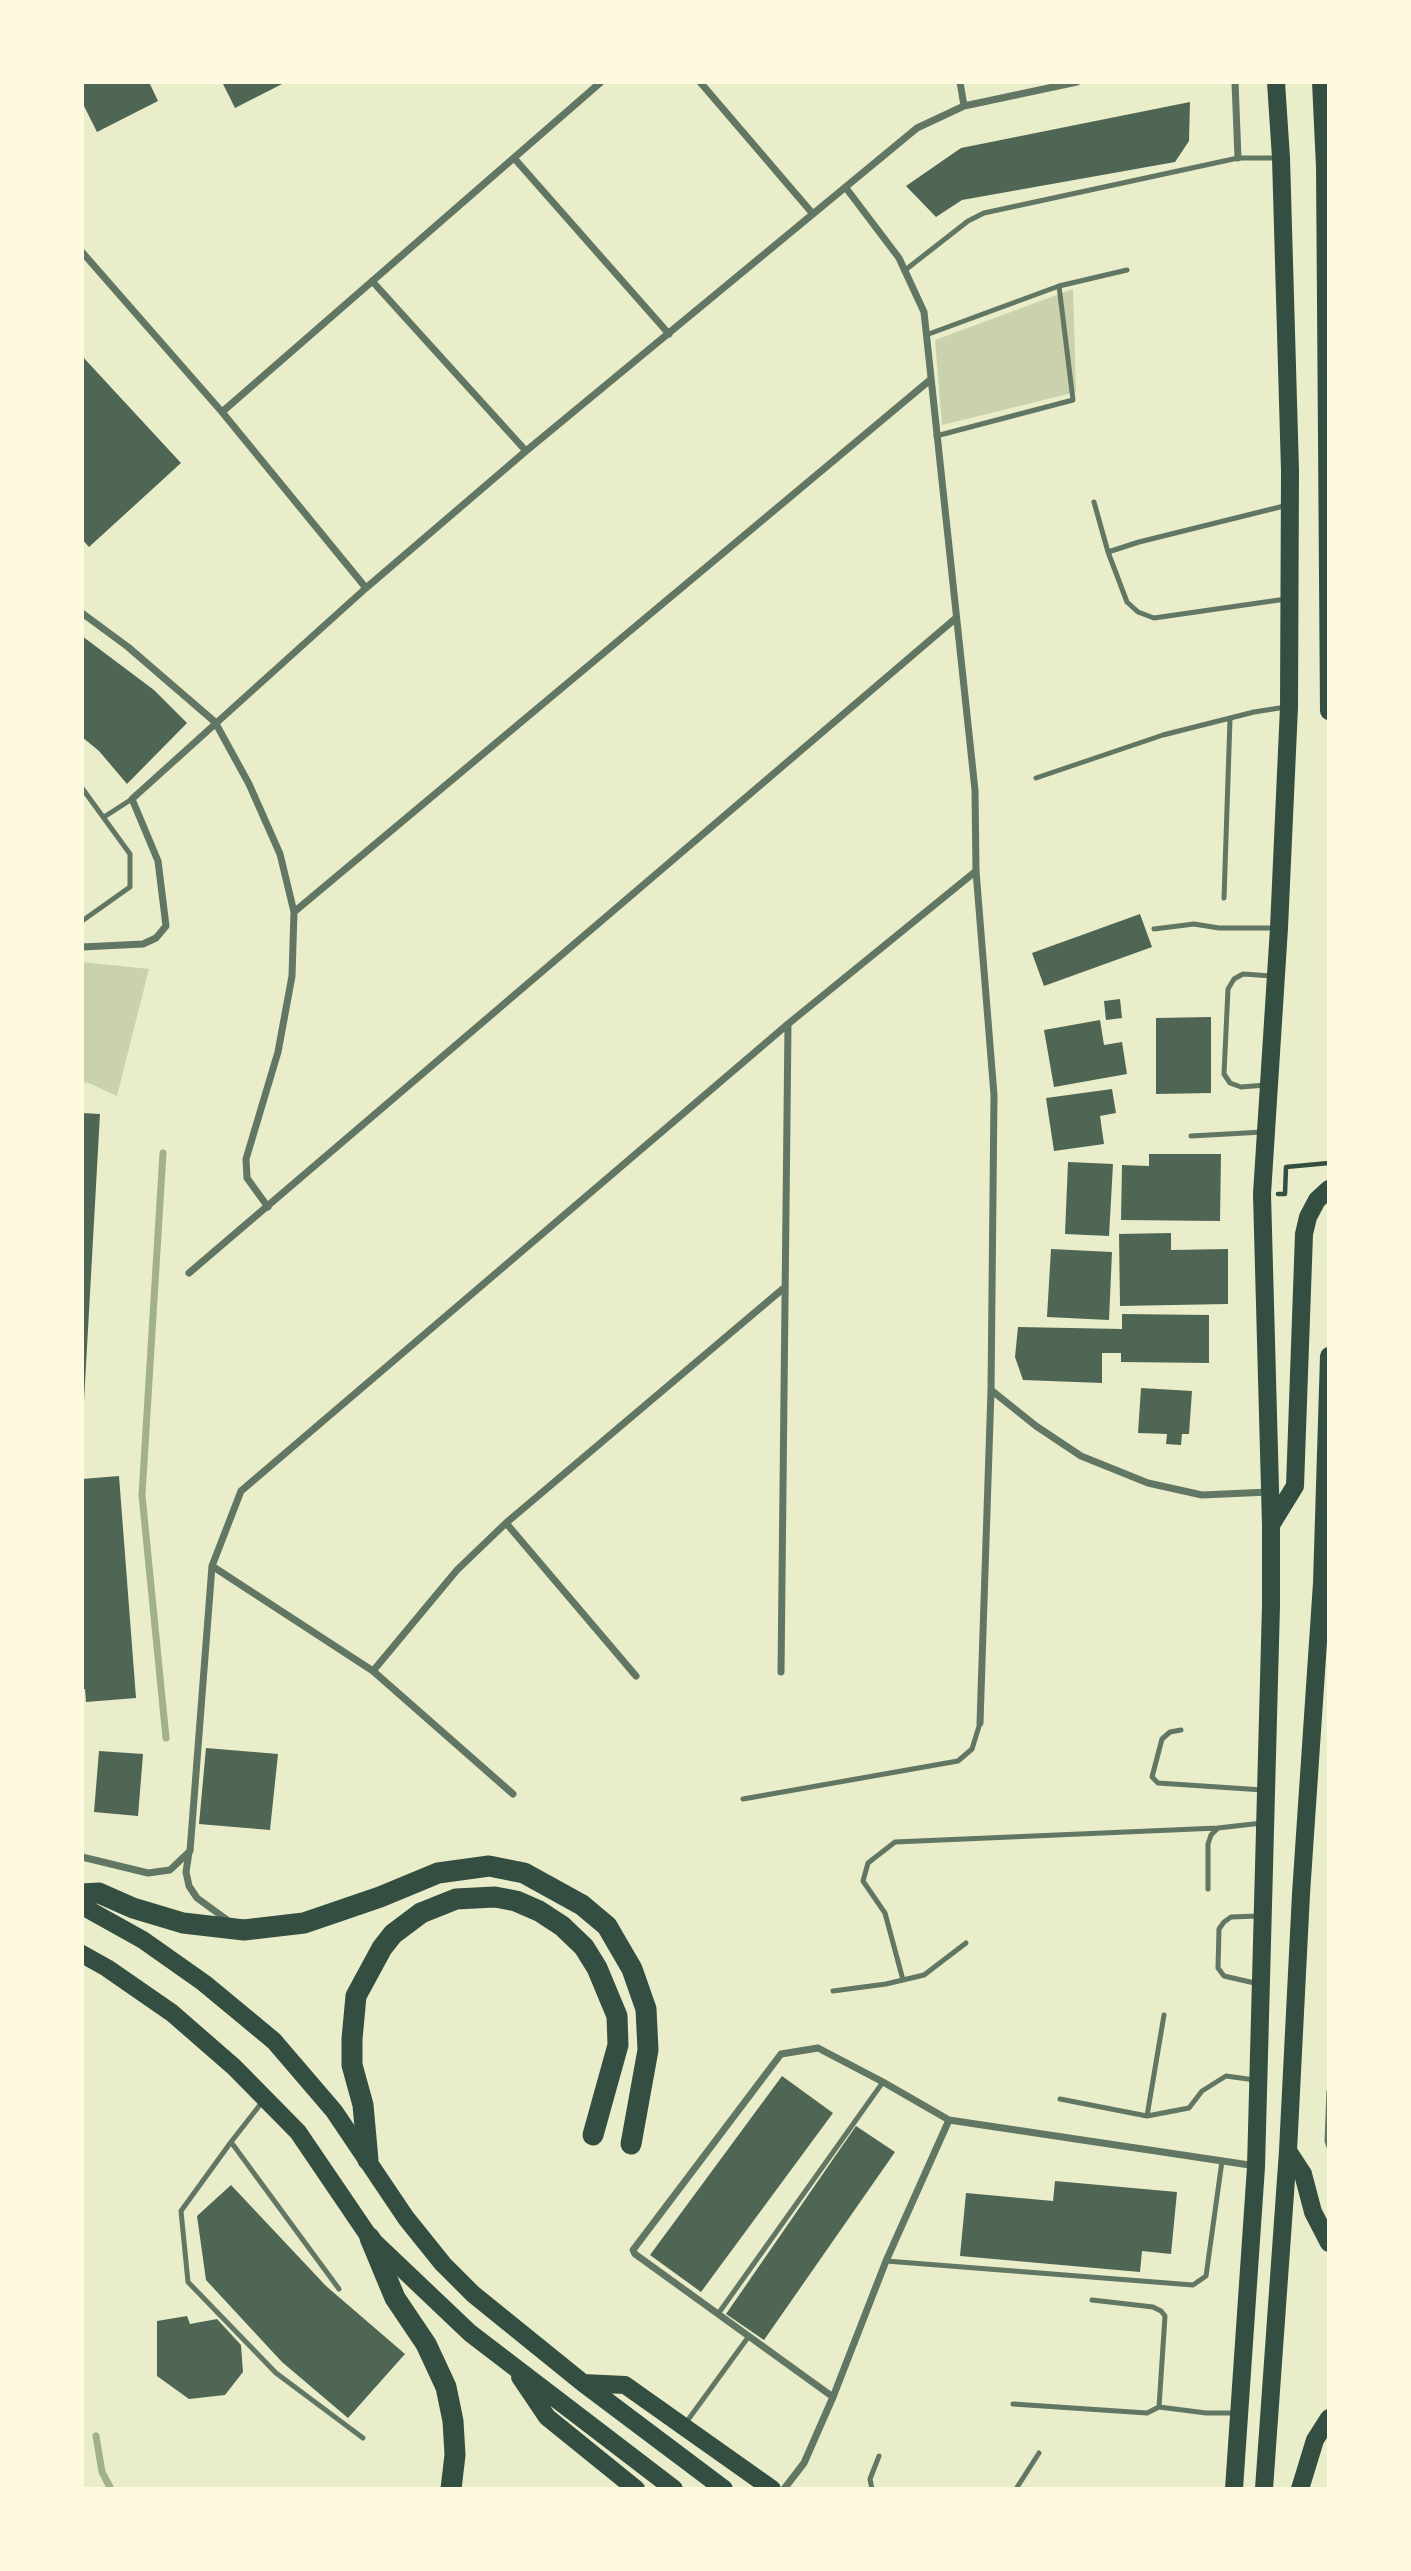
<!DOCTYPE html>
<style>
body{margin:0}
#map{position:relative;width:1411px;height:2571px;overflow:hidden;background:#e9edc9;font-family:Manrope,sans-serif}
canvas{display:block}
.frame{position:absolute;inset:0;border:84px solid #fefae0;pointer-events:none}
</style>
<div id="map">
<canvas width="1411" height="2571"></canvas>
<div class="frame"></div>
</div>
<script>
const c = document.querySelector('canvas').getContext('2d');
c.lineJoin = 'round';
function fillPath(path, color) {
  c.fillStyle = color;
  c.fill(path, 'evenodd');
}
function shape(rows) {
  const path = new Path2D();
  for (const r of rows) {
    path.moveTo(r[0], r[1]);
    for (let i = 2; i < r.length; i += 2) path.lineTo(r[i], r[i + 1]);
  }
  return path;
}
function trace(path, color, width, dash) {
  c.strokeStyle = color;
  c.lineWidth = width;
  c.lineCap = dash ? 'butt' : 'round';
  c.setLineDash(dash || []);
  c.stroke(path);
}
const green = shape([
 [1073,289,1076,392,942,425,935,340],
 [82,962,149,969,117,1096,89,1083,82,1082]
]);
const stream = shape([
 [163,1153,142,1495,166,1738],
 [96,2436,102,2472,111,2489]
]);
const building = shape([
 [82,82,149,82,158,101,97,132,82,102],
 [222,82,286,82,235,108],
 [1190,102,1189,141,1175,162,962,200,936,217,906,186,961,148],
 [82,356,181,463,89,547,82,539],
 [82,636,154,690,187,723,127,784,99,751,82,737],
 [1140,914,1152,947,1044,986,1032,953],
 [1120,999,1122,1018,1106,1020,1104,1001],
 [1211,1017,1211,1093,1156,1094,1156,1018],
 [1100,1020,1104,1045,1122,1042,1127,1074,1054,1087,1044,1030],
 [1112,1089,1116,1113,1100,1116,1104,1144,1054,1151,1046,1098],
 [82,1113,100,1114,84,1401,82,1401],
 [1149,1154,1221,1154,1220,1221,1121,1220,1122,1165,1149,1166],
 [1068,1162,1113,1164,1109,1236,1065,1234],
 [1171,1233,1171,1250,1228,1249,1228,1304,1120,1306,1119,1234],
 [1051,1249,1112,1252,1109,1320,1047,1317],
 [1122,1314,1209,1315,1209,1363,1121,1362,1121,1353,1102,1353,1102,1383,1023,1380,1015,1357,1018,1327,1122,1329],
 [1141,1388,1192,1391,1189,1434,1182,1434,1181,1445,1166,1444,1167,1434,1138,1433],
 [119,1476,136,1698,86,1702,85,1689,82,1689,82,1479],
 [206,1748,278,1754,270,1830,199,1824],
 [99,1751,143,1754,138,1816,94,1812],
 [782,2076,833,2113,701,2292,650,2255],
 [856,2126,895,2152,764,2340,726,2314],
 [1055,2181,1177,2192,1171,2254,1142,2251,1140,2272,960,2256,966,2193,1053,2201],
 [231,2185,326,2286,405,2354,348,2418,282,2362,206,2280,197,2216],
 [187,2316,190,2324,217,2319,241,2345,243,2372,225,2395,189,2399,157,2376,157,2321]
]);
const path = shape([
 [1278,1194,1285,1194,1286,1167,1329,1163]
]);
const service = shape([
 [904,271,968,221,984,213,1238,158,1278,158],
 [926,335,1059,286,1127,270],
 [936,436,1073,400,1059,286],
 [1094,502,1108,552,1127,602,1138,612,1154,618,1286,599],
 [1108,552,1139,542,1288,505],
 [1036,778,1163,735,1254,712,1286,707],
 [82,788,130,854,130,887,82,921],
 [104,817,132,799],
 [1224,898,1230,719],
 [1154,929,1194,924,1219,928,1276,928],
 [1266,1085,1241,1087,1230,1083,1224,1074,1228,989,1234,979,1243,974,1272,976],
 [1191,1136,1263,1132],
 [1181,1730,1170,1732,1162,1739,1152,1777,1158,1783,1263,1790],
 [743,1799,958,1761,972,1749,980,1723],
 [1208,1889,1208,1844,1211,1835,1218,1828,1262,1823],
 [1258,1916,1231,1917,1224,1922,1219,1929,1218,1968,1224,1976,1259,1984],
 [903,1980,885,1913,863,1881,868,1863,895,1842,1218,1828],
 [833,1991,886,1984,924,1975,966,1943],
 [1329,2091,1327,2141,1329,2147],
 [1060,2099,1147,2116,1189,2108,1202,2091,1226,2076,1255,2080],
 [263,2101,231,2142,339,2289],
 [1147,2116,1164,2015],
 [231,2142,181,2211,188,2282,276,2373,363,2438],
 [886,2261,1193,2285,1206,2276,1222,2161],
 [1092,2300,1153,2307,1161,2311,1165,2316,1159,2407,1206,2413,1235,2413],
 [718,2314,883,2082],
 [1013,2404,1147,2413,1159,2407],
 [685,2424,749,2336],
 [872,2489,870,2479,879,2456],
 [1016,2489,1039,2453]
]);
const minor = shape([
 [700,82,813,214],
 [960,82,964,106],
 [1235,82,1238,158],
 [514,158,669,334],
 [846,188,899,258,924,312,975,790,976,871,994,1095,991,1390,980,1723],
 [82,252,222,412,366,588],
 [372,281,526,451],
 [222,412,601,82],
 [82,613,128,647,215,722,249,784,280,854,294,912,292,976,278,1052,246,1159,247,1178,268,1207],
 [294,912,930,380],
 [82,947,143,944,156,938,166,926,158,861,132,799,366,588,526,451,917,128,964,106,1077,82],
 [189,1273,956,618],
 [991,1390,1036,1426,1081,1456,1148,1483,1202,1495,1269,1492],
 [506,1523,636,1676],
 [212,1566,373,1671,513,1794],
 [373,1671,457,1570,506,1523,785,1287],
 [781,1672,788,1024],
 [189,1852,186,1872,189,1886,197,1898,230,1922],
 [82,1857,148,1873,170,1870,190,1851,212,1566,241,1491,788,1024,976,871],
 [833,2397,635,2254,633,2250,781,2054,818,2048,883,2082,949,2120,1256,2166],
 [784,2489,804,2463,833,2397,886,2261,949,2120]
]);
const primary = shape([
 [1321,82,1325,167,1329,711],
 [1271,1525,1295,1486,1304,1234,1308,1217,1317,1200,1329,1189],
 [82,1906,143,1940,204,1983,274,2041,334,2111,406,2218,443,2264,473,2294,583,2383,724,2489],
 [82,1954,107,1968,172,2013,234,2067,298,2132,370,2238,470,2333,674,2489],
 [1288,2151,1303,2174,1313,2212,1329,2243],
 [520,2377,547,2417,636,2489],
 [583,2383,625,2385,772,2489],
 [1234,2489,1256,2167,1271,1605,1271,1525,1262,1194,1279,928,1289,707,1290,471,1281,158,1276,82],
 [1264,2489,1288,2151,1301,1894,1322,1583,1329,1356],
 [1300,2489,1315,2440,1329,2418]
]);
const motorway = shape([
 [82,1894,99,1893,133,1908,183,1923,244,1930,304,1923,380,1897,438,1873,489,1866,524,1873,582,1905,607,1926,632,1969,646,2009,648,2050,631,2144],
 [368,2160,363,2105,352,2065,352,2039,356,1996,382,1948,393,1934,421,1913,456,1899,495,1897,516,1901,539,1911,562,1926,584,1947,597,1968,617,2016,618,2045,593,2135],
 [370,2238,395,2298,426,2344,446,2387,453,2421,455,2455,451,2489]
]);
fillPath(green, '#cad2ad');
trace(stream, '#a3b18a', 7);
fillPath(building, '#4f6655');
trace(path, '#344e41', 4.5);
trace(service, '#617663', 5);
trace(minor, '#617663', 7);
trace(primary, '#344e41', 18);
trace(motorway, '#344e41', 21);
</script>
